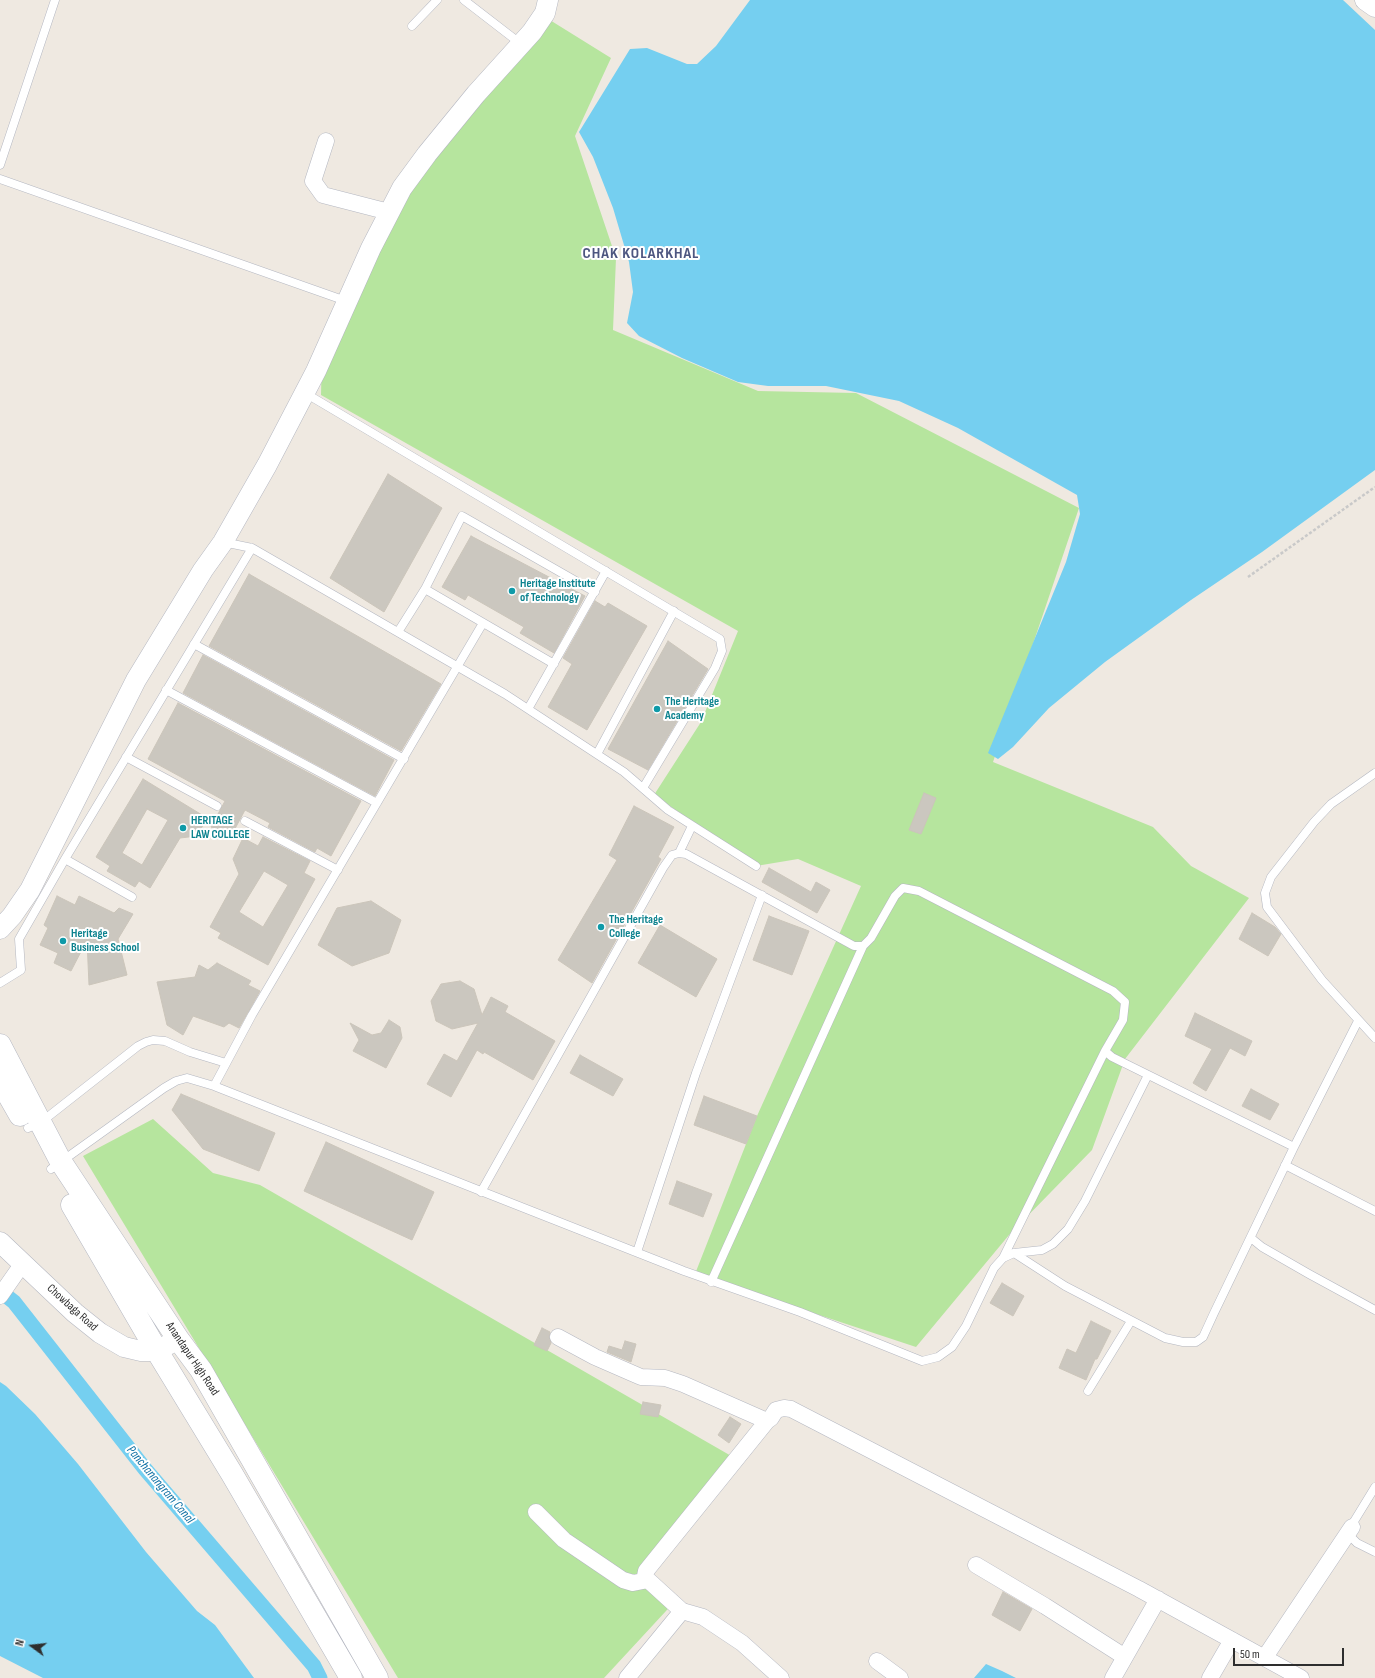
<!DOCTYPE html>
<style>
body{margin:0}
#map{position:relative;width:1375px;height:1678px;overflow:hidden;background:#efe9e1;font-family:"Sofia Sans Condensed",sans-serif}
canvas{display:block}
.north{position:absolute;left:12px;top:1626px;width:40px;height:40px;-webkit-text-stroke:3px #fff;paint-order:stroke;rotate:285deg;font-size:11px;font-weight:700;line-height:16px;text-align:center;color:#2e2e2e}
.north::after{content:'';display:block;margin:auto;width:14px;height:18px;background:#2e2e2e;clip-path:polygon(50% 0,100% 100%,50% 72%,0 100%)}
.scale{position:absolute;left:1233px;top:1648px;width:111px;height:18px;box-sizing:border-box;border:2px solid #2e2e2e;border-top:0;padding-left:5px;font-size:12px;line-height:14px;white-space:nowrap;color:#2e2e2e;-webkit-text-stroke:3px #fff;paint-order:stroke}
</style>
<div id="map">
<canvas width="1375" height="1678"></canvas>
<div class="north">N</div>
<div class="scale">50 m</div>
</div>
<script>
const c = document.querySelector('canvas').getContext('2d');
c.lineJoin = 'round';
function fillPath(path, color) {
  c.fillStyle = color;
  c.fill(path, 'evenodd');
}
function shape(rows) {
  const path = new Path2D();
  for (const r of rows) {
    path.moveTo(r[0], r[1]);
    for (let i = 2; i < r.length; i += 2) path.lineTo(r[i], r[i + 1]);
  }
  return path;
}
function trace(path, color, width, dash) {
  c.strokeStyle = color;
  c.lineWidth = width;
  c.lineCap = dash ? 'butt' : 'round';
  c.setLineDash(dash || []);
  c.stroke(path);
}
function write(font, color, halo, rows, align = 'center') {
  c.font = font + ' "Sofia Sans Condensed",sans-serif';
  c.lineWidth = 4;
  c.setLineDash([]);
  c.textBaseline = 'middle';
  c.strokeStyle = halo;
  c.fillStyle = color;
  for (const [text, x, y, turn = 0] of rows) {
    c.save();
    c.translate(x, y);
    c.rotate((+turn || 0) * Math.PI / 180);
    c.textAlign = isNaN(turn) ? turn : align;
    if (halo) c.strokeText(text, 0, 0);
    c.fillText(text, 0, 0);
    c.restore();
  }
}
const green = shape([
 [545,17,611,58,575,136,616,258,613,330,758,391,856,393,1079,508,993,762,1153,827,1191,866,1249,898,1125,1059,1092,1150,1009,1235,916,1347,695,1274,757,1116,861,886,798,859,756,866,654,795,701,722,738,631,321,395,322,352,397,188],
 [153,1119,213,1173,260,1185,733,1457,646,1568,678,1598,604,1678,398,1678,83,1156]
]);
const water = shape([
 [750,0,1343,0,1375,30,1375,470,1262,552,1191,600,1105,662,1049,708,1013,747,998,759,988,753,1066,562,1080,514,1077,495,958,428,899,401,826,386,768,386,738,382,682,358,639,336,627,323,633,292,629,262,613,208,593,157,579,132,630,49,647,48,687,64,697,64,716,46],
 [0,1382,6,1386,35,1414,78,1464,146,1552,197,1611,215,1625,254,1678,43,1678,0,1656],
 [986,1664,1002,1671,1016,1678,974,1678]
]);
const canal = shape([
 [0,1291,14,1302,145,1469,314,1666,320,1678]
]);
const building = shape([
 [388,474,442,508,384,612,330,578,388,474],
 [471,536,585,596,554,653,520,633,524,627,468,595,465,600,442,587,471,536],
 [249,574,441,684,401,751,209,646,249,574],
 [595,601,605,607,608,603,647,626,587,730,548,707,572,664,563,658,595,601],
 [668,641,708,669,648,770,608,749,668,641],
 [203,655,394,760,375,796,183,693,203,655],
 [178,703,361,801,331,856,317,848,315,852,268,827,270,823,245,810,230,838,211,827,225,801,148,759,178,703],
 [143,779,207,818,197,836,180,838,150,888,139,881,135,887,107,871,110,866,96,857,143,779],
 [147,809,168,820,142,865,122,853,147,809],
 [924,793,936,798,921,834,909,830,924,793],
 [634,806,674,827,658,857,661,859,592,983,558,960,617,860,609,855,634,806],
 [263,837,310,861,304,873,315,879,268,965,218,938,221,933,210,927,239,874,233,859,243,838,258,846,263,837],
 [264,871,288,885,263,927,239,912,264,871],
 [769,868,811,892,816,882,830,890,817,913,762,882,769,868],
 [57,896,75,905,79,896,114,913,119,908,133,914,118,939,127,975,89,985,87,940,71,971,54,963,58,953,40,945,48,928,44,925,57,896],
 [371,901,401,920,389,953,352,966,318,945,337,908,371,901],
 [1252,913,1275,927,1281,934,1268,956,1239,939,1252,913],
 [769,916,809,931,792,975,753,960,769,916],
 [660,925,717,959,696,997,638,963,660,925],
 [217,963,251,981,248,985,260,991,239,1028,229,1023,224,1027,193,1016,183,1035,167,1025,157,982,195,977,199,965,208,970,217,963],
 [460,981,474,989,482,1015,491,997,508,1006,505,1012,555,1041,533,1080,484,1052,483,1054,477,1050,451,1097,427,1084,444,1054,457,1061,478,1023,452,1029,436,1021,431,1001,441,984,460,981],
 [1195,1013,1252,1041,1245,1056,1230,1048,1206,1091,1193,1083,1212,1049,1185,1036,1195,1013],
 [389,1020,400,1027,402,1038,386,1068,353,1051,359,1040,350,1023,372,1035,381,1033,389,1020],
 [580,1055,623,1079,613,1096,570,1073,580,1055],
 [1251,1089,1279,1104,1270,1120,1242,1106,1251,1089],
 [181,1094,275,1133,259,1171,203,1149,172,1110,181,1094],
 [704,1096,757,1116,746,1144,694,1125,704,1096],
 [326,1142,434,1192,412,1240,304,1191,326,1142],
 [677,1181,712,1194,703,1217,669,1204,677,1181],
 [1002,1283,1024,1296,1013,1316,990,1303,1002,1283],
 [1091,1321,1111,1331,1097,1359,1095,1359,1086,1380,1059,1368,1067,1349,1076,1353,1091,1321],
 [542,1328,550,1332,549,1337,551,1343,547,1351,534,1345,542,1328],
 [625,1341,636,1344,631,1362,607,1352,609,1346,622,1350,625,1341],
 [643,1402,661,1405,658,1417,640,1414,643,1402],
 [730,1417,741,1424,729,1443,718,1435,730,1417],
 [1003,1592,1032,1609,1020,1631,992,1615,1003,1592]
]);
const path = shape([
 [1248,577,1375,487]
]);
const service = shape([
 [464,0,521,44],
 [412,26,437,0],
 [0,165,55,0],
 [0,179,346,301],
 [305,393,720,639,722,651,715,668,643,788],
 [223,542,252,548,505,694,624,772,668,810,756,866],
 [398,632,425,589],
 [194,644,404,759],
 [554,664,425,589,462,516,595,592],
 [166,690,377,803],
 [528,709,606,571],
 [597,754,674,611],
 [126,757,217,806],
 [1375,773,1331,804,1314,822,1271,877,1265,893,1267,907,1322,980,1375,1038],
 [245,821,338,870],
 [679,853,692,826],
 [65,859,132,897],
 [0,983,21,970,19,939,65,859,252,548],
 [214,1086,252,1015,483,623],
 [28,1128,40,1123,138,1046,146,1042,153,1040,165,1041,190,1052,226,1063],
 [1285,1165,1375,1211],
 [51,1169,164,1088,176,1081,187,1078,214,1086,684,1271,800,1312,922,1361,938,1357,952,1347,966,1326,994,1268,1003,1258,1014,1253,1042,1250,1053,1244,1068,1229,1085,1201,1148,1075],
 [481,1192,663,868,672,855,679,853,686,854,854,946,863,946,871,938,895,896,903,888,919,891,1113,991,1125,1002,1123,1020,1105,1051,1112,1057,1294,1147],
 [1251,1238,1262,1247,1309,1274,1375,1310],
 [637,1252,696,1073,762,895],
 [1014,1253,1065,1286,1165,1338,1183,1342,1196,1342,1203,1337,1214,1313,1294,1147,1358,1021],
 [1003,1258,1105,1051],
 [711,1282,863,946],
 [1088,1391,1131,1321],
 [1375,1487,1353,1523,1350,1532,1352,1538,1357,1543,1375,1552]
]);
const minor = shape([
 [326,141,313,181,323,195,389,212],
 [0,1296,23,1263],
 [558,1337,595,1357,634,1374,641,1377,665,1378,683,1384,767,1421,771,1418,776,1410,784,1408,791,1409,1139,1589,1301,1678],
 [536,1512,564,1540,623,1580,633,1583,648,1580],
 [976,1565,1045,1606,1125,1657],
 [682,1611,648,1580,645,1576,646,1571,767,1421],
 [1265,1657,1352,1527],
 [877,1661,900,1678],
 [627,1678,682,1611,703,1617,742,1643,781,1678],
 [1113,1678,1158,1599],
 [1210,1678,1232,1640]
]);
const tertiary = shape([
 [1365,0,1375,7],
 [0,929,12,916,30,890,136,680,203,570,223,542,267,465,316,371,371,248,402,188,427,154,476,94,532,32,545,13,548,0],
 [0,1242,75,1313,100,1333,124,1347,141,1351,157,1351,178,1339]
]);
const secondary = shape([
 [0,1045,61,1162,178,1339,201,1370,377,1678],
 [0,1080,20,1115],
 [72,1205,157,1351,232,1474,351,1678]
]);
const markers = [
 [512,591,4,"#0f9aa8"],
 [657,709,4,"#0f9aa8"],
 [183,828,4,"#0f9aa8"],
 [601,927,4,"#0f9aa8"],
 [63,941,4,"#0f9aa8"]
];
const cultureNames = [
 ["Heritage Institute",520,584],
 ["of Technology",520,598],
 ["The Heritage",665,702],
 ["Academy",665,716],
 ["HERITAGE",191,821],
 ["LAW COLLEGE",191,835],
 ["The Heritage",609,920],
 ["College",609,934],
 ["Heritage",71,934],
 ["Business School",71,948]
];
const streetNames = [
 ["Chowbaga Road",72,1308,42],
 ["Anandapur High Road",192,1359,56]
];
const waterNames = [
 ["Panchanangram Canal",160,1485,50]
];
const districtNames = [
 ["CHAK KOLARKHAL",641,254]
];
fillPath(green, '#b6e59e');
fillPath(water, '#75cff0');
trace(canal, '#75cff0', 15);
fillPath(building, '#cbc7bf');
trace(building, '#cbc5ba', 1);
trace(service, '#b4b7c1', 9);
trace(minor, '#b4b7c1', 17);
trace(tertiary, '#b4b7c1', 21);
trace(secondary, '#b4b7c1', 23);
trace(path, '#c9c9c9', 2.5, [3, 2]);
trace(service, '#fff', 8);
trace(minor, '#fff', 16);
trace(tertiary, '#fff', 20);
trace(secondary, '#fff', 22);
for (const [x, y, r, color] of markers) {
  const dot = new Path2D();
  dot.arc(x, y, r, 0, 2 * Math.PI);
  c.fillStyle = color;
  c.fill(dot);
  trace(dot, '#fff', 1.5);
}
write('bold 12px', '#0d838f', '#fff', cultureNames, 'left');
write('12px', '#2e2e2e', '#fff', streetNames);
write('italic 13px', '#0d6fa3', '#fff', waterNames);
c.letterSpacing = '1px';
write('bold 16px', '#4d5680', '#fff', districtNames);
c.letterSpacing = '0px';
</script>
